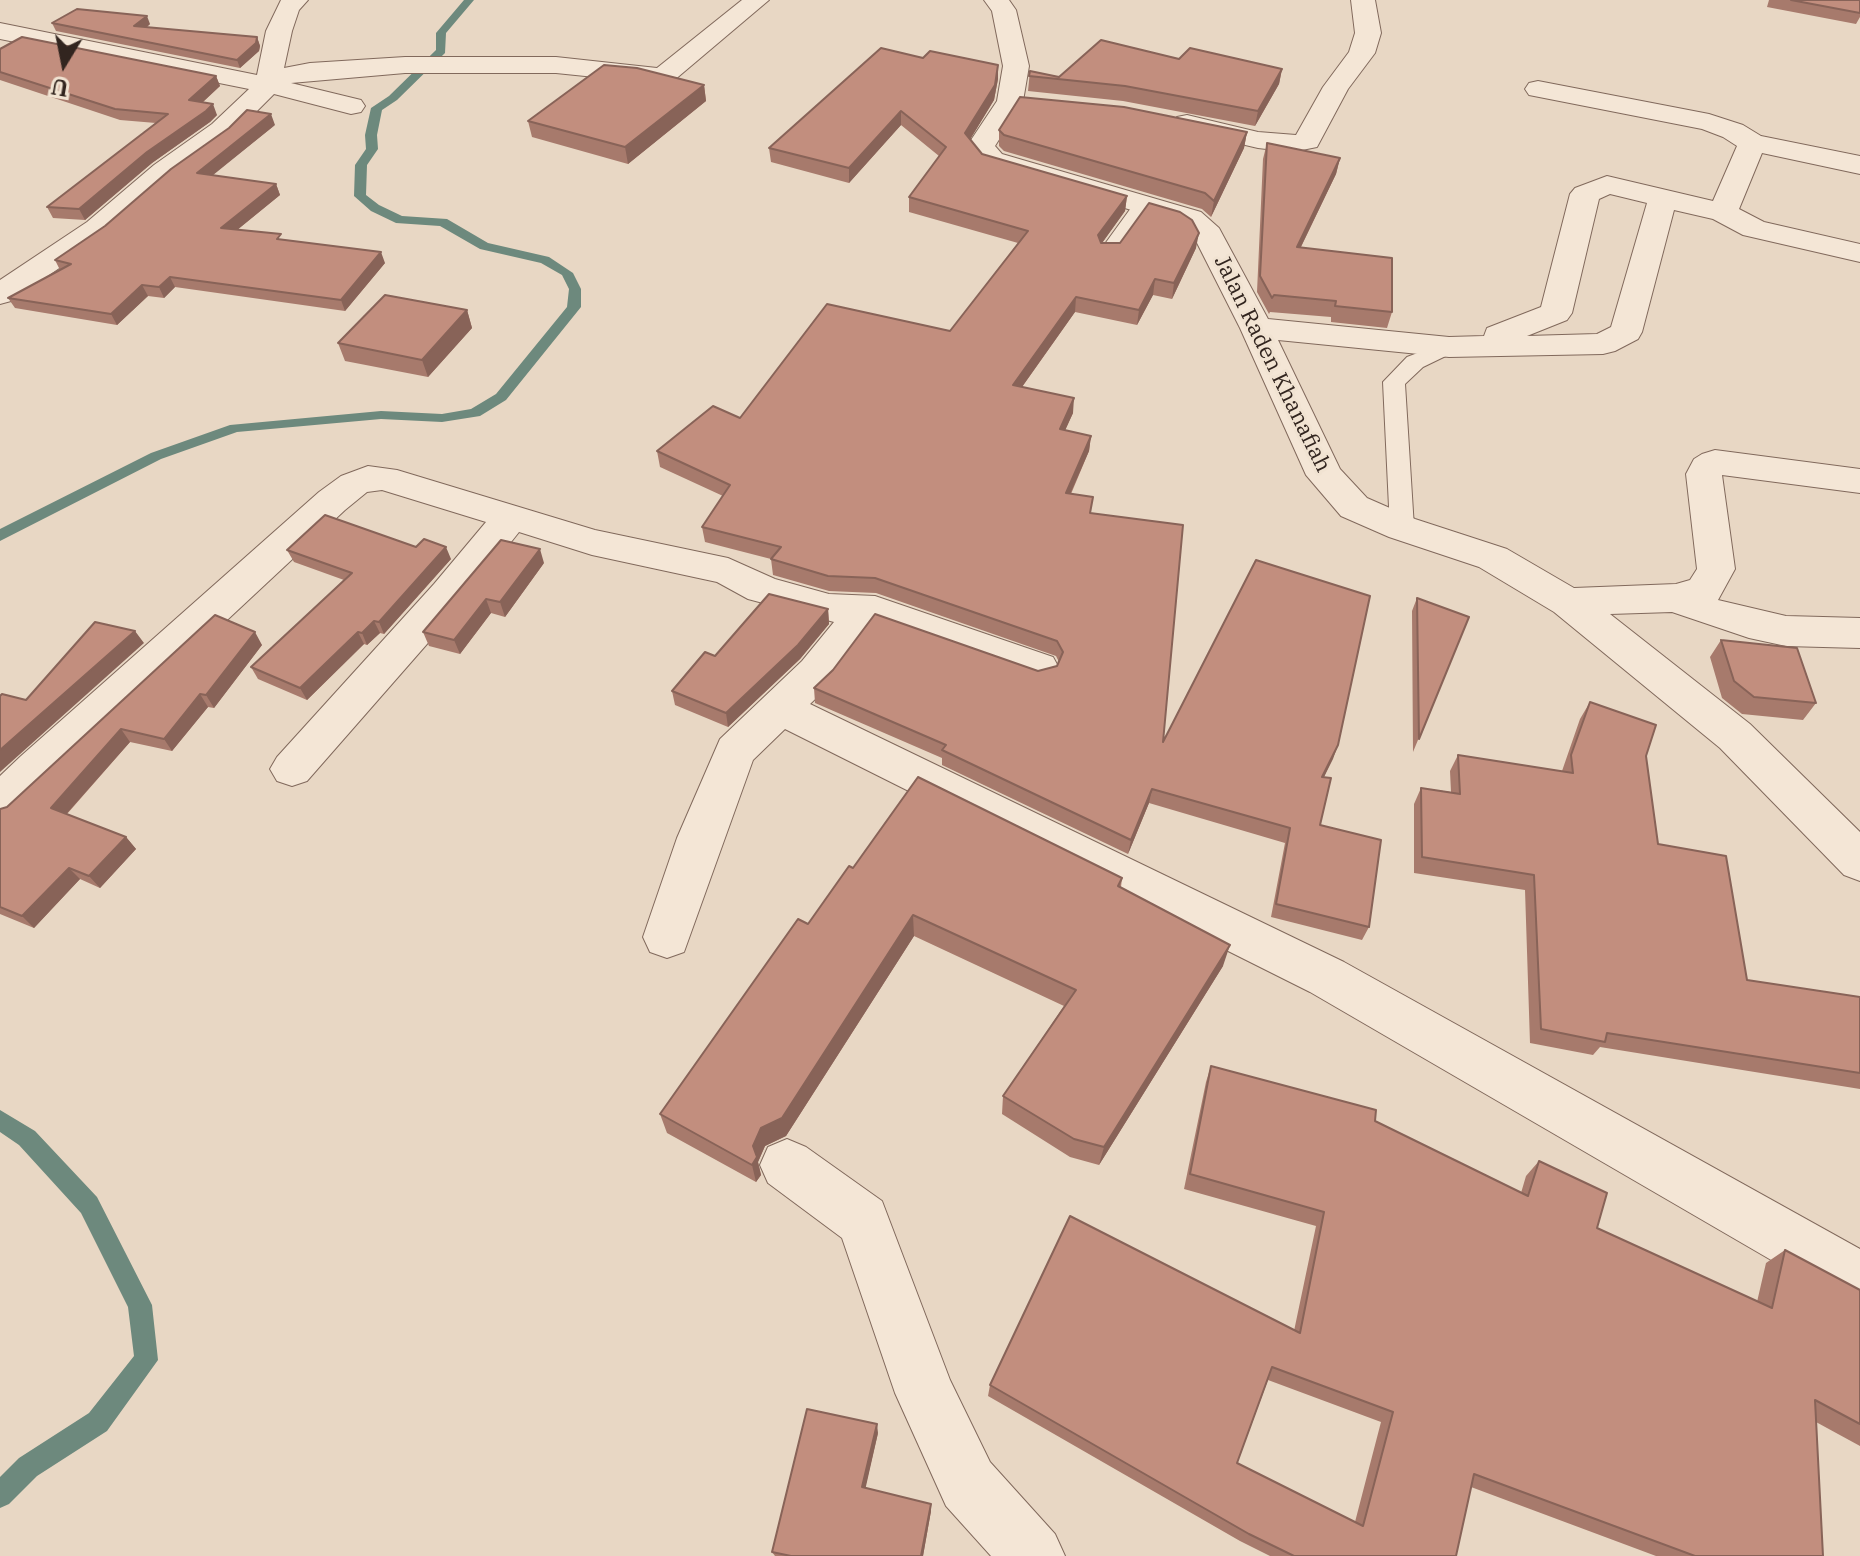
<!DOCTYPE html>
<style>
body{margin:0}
#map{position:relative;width:1860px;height:1556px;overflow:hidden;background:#e8d7c4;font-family:"IBM Plex Serif",serif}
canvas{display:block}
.north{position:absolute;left:24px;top:24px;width:80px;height:80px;-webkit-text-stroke:6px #f1e3d2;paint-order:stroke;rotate:190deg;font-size:22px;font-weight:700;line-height:32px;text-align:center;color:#32251f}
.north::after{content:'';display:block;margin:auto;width:28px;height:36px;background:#32251f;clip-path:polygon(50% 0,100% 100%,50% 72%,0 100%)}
</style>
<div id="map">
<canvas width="1860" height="1556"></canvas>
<div class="north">U</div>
</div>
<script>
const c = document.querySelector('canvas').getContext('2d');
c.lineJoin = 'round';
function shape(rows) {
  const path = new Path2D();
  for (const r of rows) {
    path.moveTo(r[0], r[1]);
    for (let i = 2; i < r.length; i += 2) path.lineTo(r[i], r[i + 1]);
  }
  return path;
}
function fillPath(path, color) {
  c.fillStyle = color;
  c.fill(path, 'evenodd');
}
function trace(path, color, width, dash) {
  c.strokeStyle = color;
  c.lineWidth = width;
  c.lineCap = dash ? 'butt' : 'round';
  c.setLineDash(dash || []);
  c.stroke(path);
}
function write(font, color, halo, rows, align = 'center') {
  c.font = font + ' "IBM Plex Serif",serif';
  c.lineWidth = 6;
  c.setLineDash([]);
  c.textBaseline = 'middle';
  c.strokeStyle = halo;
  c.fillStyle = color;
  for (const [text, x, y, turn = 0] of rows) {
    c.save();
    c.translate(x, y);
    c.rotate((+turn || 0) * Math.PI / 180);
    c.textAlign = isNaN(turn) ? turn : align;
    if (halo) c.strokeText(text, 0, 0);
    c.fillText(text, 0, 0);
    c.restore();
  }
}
const stream = shape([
 [464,0,474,0,446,33,445,53,397,100,382,110,377,135,378,149,367,165,366,195,379,205,402,216,447,219,488,243,549,257,573,273,581,289,581,307,506,400,480,416,442,422,381,419,237,432,161,459,0,541,0,529,151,453,230,425,381,411,442,414,471,409,496,394,567,307,569,289,562,275,541,263,480,249,440,226,396,223,371,211,354,196,355,165,366,149,365,135,371,108,389,96,436,50,436,33,464,0],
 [0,1110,35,1131,97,1197,152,1305,158,1360,107,1431,37,1476,9,1504,0,1508,0,1477,19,1458,89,1413,134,1356,128,1307,81,1213,19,1145,0,1132,0,1110]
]);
const service = shape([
 [1143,199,1152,205,1116,256,1102,256,1099,252,1102,248,1136,201,1143,199],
 [1449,341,1456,343,1460,347,1456,351,1423,367,1405,384,1414,528,1410,534,1402,536,1394,534,1390,528,1383,382,1407,357,1449,341]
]);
const minor = shape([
 [281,0,308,0,299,10,292,31,284,68,310,63,405,57,556,57,657,68,742,0,769,0,672,82,663,84,556,73,405,73,291,83,361,100,365,106,361,112,351,114,274,94,232,136,174,177,109,234,11,301,0,304,0,280,87,222,154,165,212,124,249,89,0,39,0,23,257,75,266,31,281,0],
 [984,0,1009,0,1016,10,1029,66,1023,101,995,146,1002,154,1201,212,1219,228,1268,319,1449,337,1484,336,1487,328,1541,307,1570,194,1575,188,1607,176,1713,201,1737,146,1723,137,1702,129,1529,95,1525,89,1529,83,1538,81,1709,114,1743,125,1761,136,1860,156,1860,174,1762,153,1739,209,1764,222,1860,244,1860,262,1743,235,1713,219,1674,210,1642,332,1638,339,1615,351,1603,354,1449,357,1278,340,1340,469,1367,498,1415,519,1507,549,1574,588,1676,584,1690,580,1697,569,1686,474,1694,459,1702,454,1715,450,1860,469,1860,493,1722,475,1735,569,1718,600,1786,616,1860,618,1860,648,1786,646,1749,638,1672,612,1610,614,1750,724,1860,832,1860,881,1844,875,1720,748,1554,612,1479,567,1389,537,1341,516,1306,475,1240,328,1192,233,1179,224,982,166,967,146,997,101,1003,66,992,11,984,0],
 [1610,194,1647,203,1611,327,1597,334,1527,336,1567,320,1572,313,1599,199,1610,194],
 [1351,0,1375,0,1381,33,1375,53,1348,89,1317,147,1292,152,1258,148,1177,129,1173,123,1177,117,1187,115,1258,132,1296,135,1323,87,1349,52,1355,33,1351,0],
 [368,466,397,470,595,530,728,558,775,579,829,594,875,596,1053,657,1059,668,1053,679,1038,683,961,658,875,626,832,683,810,704,1344,962,1860,1249,1860,1308,1840,1300,1310,992,785,729,753,760,684,952,667,958,650,952,643,937,677,838,720,739,802,661,834,622,748,599,717,582,592,555,519,532,462,604,307,781,292,786,277,781,270,769,277,757,434,584,486,522,382,490,367,492,345,510,16,817,0,822,0,776,21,756,319,492,341,476,368,466],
 [787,1139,806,1147,882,1201,950,1380,990,1462,1055,1534,1065,1556,991,1556,946,1506,895,1393,842,1238,768,1183,760,1165,768,1147,787,1139]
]);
const wall = shape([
 [1769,0,1860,0,1860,17,1856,24,1767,7],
 [52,23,150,24,147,27,257,37,260,46,259,51,240,68,56,31],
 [0,49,216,76,220,86,202,103,217,115,210,122,152,163,85,220,53,218,47,207,156,123,120,120,0,80],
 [923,58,998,65,998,79,994,100,970,139,982,154,1127,196,1125,211,1102,243,1196,248,1172,299,1153,295,1137,325,1075,312,1022,387,1073,413,1065,430,1091,436,1089,451,1071,494,1091,513,1163,742,1338,745,1324,777,1320,825,1369,927,1362,940,1271,917,1285,843,1149,803,1128,854,942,765,942,758,815,703,814,688,1038,671,1057,666,1059,662,1056,656,876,593,829,591,773,575,771,559,705,542,702,527,723,496,660,467,657,451,950,331,1018,243,909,212,909,197,939,156,901,125,849,183,771,162,769,148],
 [1179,59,1282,69,1279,84,1255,126,1123,101,1028,91,1030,71,1059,77],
 [704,85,706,101,628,164,532,137,528,121],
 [275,125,212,175,276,184,280,195,237,230,385,263,345,311,175,287,164,298,148,296,117,325,15,308,8,298,60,270,55,260],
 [999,130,1247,132,1244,148,1211,217,1202,209,1004,151,999,146],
 [1267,143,1340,158,1336,174,1301,247,1392,312,1387,328,1331,322,1331,317,1270,312,1269,314,1257,292,1263,159],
 [467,310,472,328,428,377,345,361,338,343],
 [287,550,451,559,384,634,380,633,367,645,364,644,307,700,258,679,251,667,344,580,294,562],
 [544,563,505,617,491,613,460,654,429,646,423,632],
 [1417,598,1469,617,1413,752,1412,611],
 [828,609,829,624,800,659,728,727,675,705,672,691,715,656],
 [215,615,262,645,214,708,208,707,172,751,130,742,67,814,126,837,136,849,100,888,80,879,34,928,0,914,0,809,7,807],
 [1721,640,1816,703,1803,720,1742,714,1722,698,1710,657],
 [1590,702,1646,756,1658,844,1747,980,1860,997,1860,1089,1600,1047,1593,1055,1530,1043,1525,890,1414,873,1414,804,1421,788,1451,792,1450,771,1458,755,1562,771,1580,719],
 [853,868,1122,878,1121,887,1223,966,1099,1165,1070,1157,1002,1114,1003,1096,1064,1006,914,936,786,1136,765,1146,758,1162,761,1175,756,1182,667,1133,660,1114],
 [1211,1066,1375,1121,1521,1193,1526,1176,1539,1161,1597,1228,1757,1302,1766,1263,1785,1250,1860,1290,1860,1446,1816,1422,1823,1556,1656,1556,1471,1487,1456,1556,1270,1556,1240,1541,988,1396,990,1385,1294,1331,1316,1226,1184,1189,1206,1082],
 [1268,1380,1381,1422,1355,1522,1237,1463],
 [878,1433,865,1488,931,1511,923,1556,775,1556,772,1552]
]);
const shadedWall = shape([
 [147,16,150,24,138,34,134,26],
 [257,37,260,46,259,51,240,68,237,60],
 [998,65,998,79,994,100,965,148,965,133],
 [1282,69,1279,84,1255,126,1258,111],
 [216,76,220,86,193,111,189,100],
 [704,85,706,101,628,164,625,147],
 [213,104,217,115,210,122,152,163,85,220,79,209,147,152],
 [901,111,901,125,849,183,849,168],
 [271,114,275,125,202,184,197,173],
 [1247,132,1244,148,1211,217,1214,201],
 [1340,158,1336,174,1293,263,1297,247],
 [276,184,280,195,226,239,221,228],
 [1127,196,1125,211,1097,250,1098,235],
 [1199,233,1196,248,1172,299,1174,283],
 [381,252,385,263,345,311,341,300],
 [170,277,175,287,164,298,159,287],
 [1155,279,1153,295,1137,325,1139,310],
 [142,285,148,296,117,325,111,314],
 [1076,297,1075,312,1012,401,1013,385],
 [467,310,472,328,428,377,422,360],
 [1074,398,1073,413,1059,444,1060,429],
 [1091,436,1089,451,1064,508,1066,493],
 [446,547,451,559,384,634,379,622],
 [540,549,544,563,505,617,500,602],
 [486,599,491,613,460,654,454,640],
 [828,609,829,624,800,659,728,727,726,713],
 [374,621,380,633,367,645,362,633],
 [135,631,144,643,0,772,0,750],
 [255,632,262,645,214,708,206,695],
 [358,632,364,644,307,700,300,688],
 [200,694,208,707,172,751,164,739],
 [121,729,130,742,61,820,51,808],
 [1338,745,1333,759,1317,791,1322,777],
 [1152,789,1149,803,1128,854,1131,840],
 [126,837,136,849,100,888,89,876],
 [69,868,80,879,34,928,22,916],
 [913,915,914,936,786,1136,765,1146,758,1162,761,1175,756,1182,752,1165,753,1146,761,1128],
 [1230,945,1223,966,1099,1165,1104,1147],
 [877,1424,878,1433,864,1495,862,1487],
 [931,1504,931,1511,923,1556,921,1556]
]);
const building = shape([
 [1791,0,1860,0,1860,13,1791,0],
 [77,9,147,16,134,26,257,37,256,43,237,60,52,23,77,9],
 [22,37,216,76,189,100,213,104,206,111,147,152,79,209,47,207,168,114,115,109,0,72,0,49,22,37],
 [1101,40,1179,59,1190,48,1282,69,1258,111,1125,86,1029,76,1030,71,1059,77,1101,40],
 [881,48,923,58,930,51,998,65,995,85,965,133,982,154,1127,196,1098,235,1101,243,1120,243,1149,203,1180,212,1192,220,1199,233,1174,283,1155,279,1139,310,1076,297,1013,385,1074,398,1060,429,1091,436,1066,493,1093,497,1090,513,1183,525,1163,742,1256,560,1370,596,1338,745,1322,777,1331,778,1320,825,1381,840,1369,927,1276,904,1290,828,1152,789,1131,840,942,750,946,745,814,688,833,670,875,614,1038,671,1057,666,1063,652,1057,641,875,578,828,576,771,559,781,547,702,527,730,485,657,451,713,406,740,418,827,304,950,331,1028,231,909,197,946,147,901,111,849,168,769,148,881,48],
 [604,65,637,68,704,85,625,147,528,121,604,65],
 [1020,97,1124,107,1247,132,1214,201,1205,193,1004,135,999,130,1020,97],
 [247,110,271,114,197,173,276,184,221,228,281,234,277,239,381,252,341,300,170,277,159,287,142,285,111,314,8,298,71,264,55,260,105,226,171,169,229,128,247,110],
 [1267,143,1340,158,1297,247,1392,258,1392,312,1335,306,1336,301,1274,295,1272,298,1260,276,1267,143],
 [385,295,467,310,422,360,338,343,385,295],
 [325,515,416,547,424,539,446,547,379,622,374,621,362,633,358,632,300,688,251,667,352,573,287,550,325,515],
 [501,540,540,549,500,602,486,599,454,640,423,632,501,540],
 [769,594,828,609,798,645,726,713,672,691,705,652,715,656,769,594],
 [1417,598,1469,617,1419,739,1417,598],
 [215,615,255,632,206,695,200,694,164,739,121,729,51,808,126,837,89,876,69,868,22,916,0,907,0,809,7,807,215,615],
 [95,622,135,631,0,750,0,696,2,694,26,700,95,622],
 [1721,640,1797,648,1816,703,1754,697,1734,681,1721,640],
 [1590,702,1656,725,1646,756,1658,844,1726,856,1747,980,1860,997,1860,1073,1607,1033,1605,1042,1541,1029,1534,875,1422,857,1421,788,1460,794,1458,755,1573,773,1571,755,1590,702],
 [918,777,1122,878,1118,886,1230,945,1104,1147,1074,1139,1003,1096,1076,990,913,915,782,1118,761,1128,753,1146,757,1157,752,1165,660,1114,798,919,808,924,849,866,853,868,918,777],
 [1211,1066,1376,1110,1375,1121,1528,1196,1539,1161,1607,1193,1597,1228,1772,1308,1785,1250,1860,1290,1860,1424,1815,1400,1823,1556,1695,1556,1474,1474,1456,1556,1294,1556,1249,1534,990,1385,1070,1216,1300,1333,1324,1212,1190,1174,1211,1066],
 [1272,1367,1393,1412,1363,1526,1237,1463,1272,1367],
 [807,1409,877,1424,862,1487,931,1504,921,1556,791,1556,772,1552,807,1409]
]);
const streetNames = [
 ["Jalan Raden Khanafiah",1272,364,64]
];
fillPath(stream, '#6d897d');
trace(service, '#81695c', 2);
trace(minor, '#81695c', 2);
fillPath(service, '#f4e6d6');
fillPath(minor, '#f4e6d6');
fillPath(wall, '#a77a6c');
fillPath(shadedWall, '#886358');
fillPath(building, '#c28e7e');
trace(building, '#886358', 2);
write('22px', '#32251f', '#f1e3d2', streetNames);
</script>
